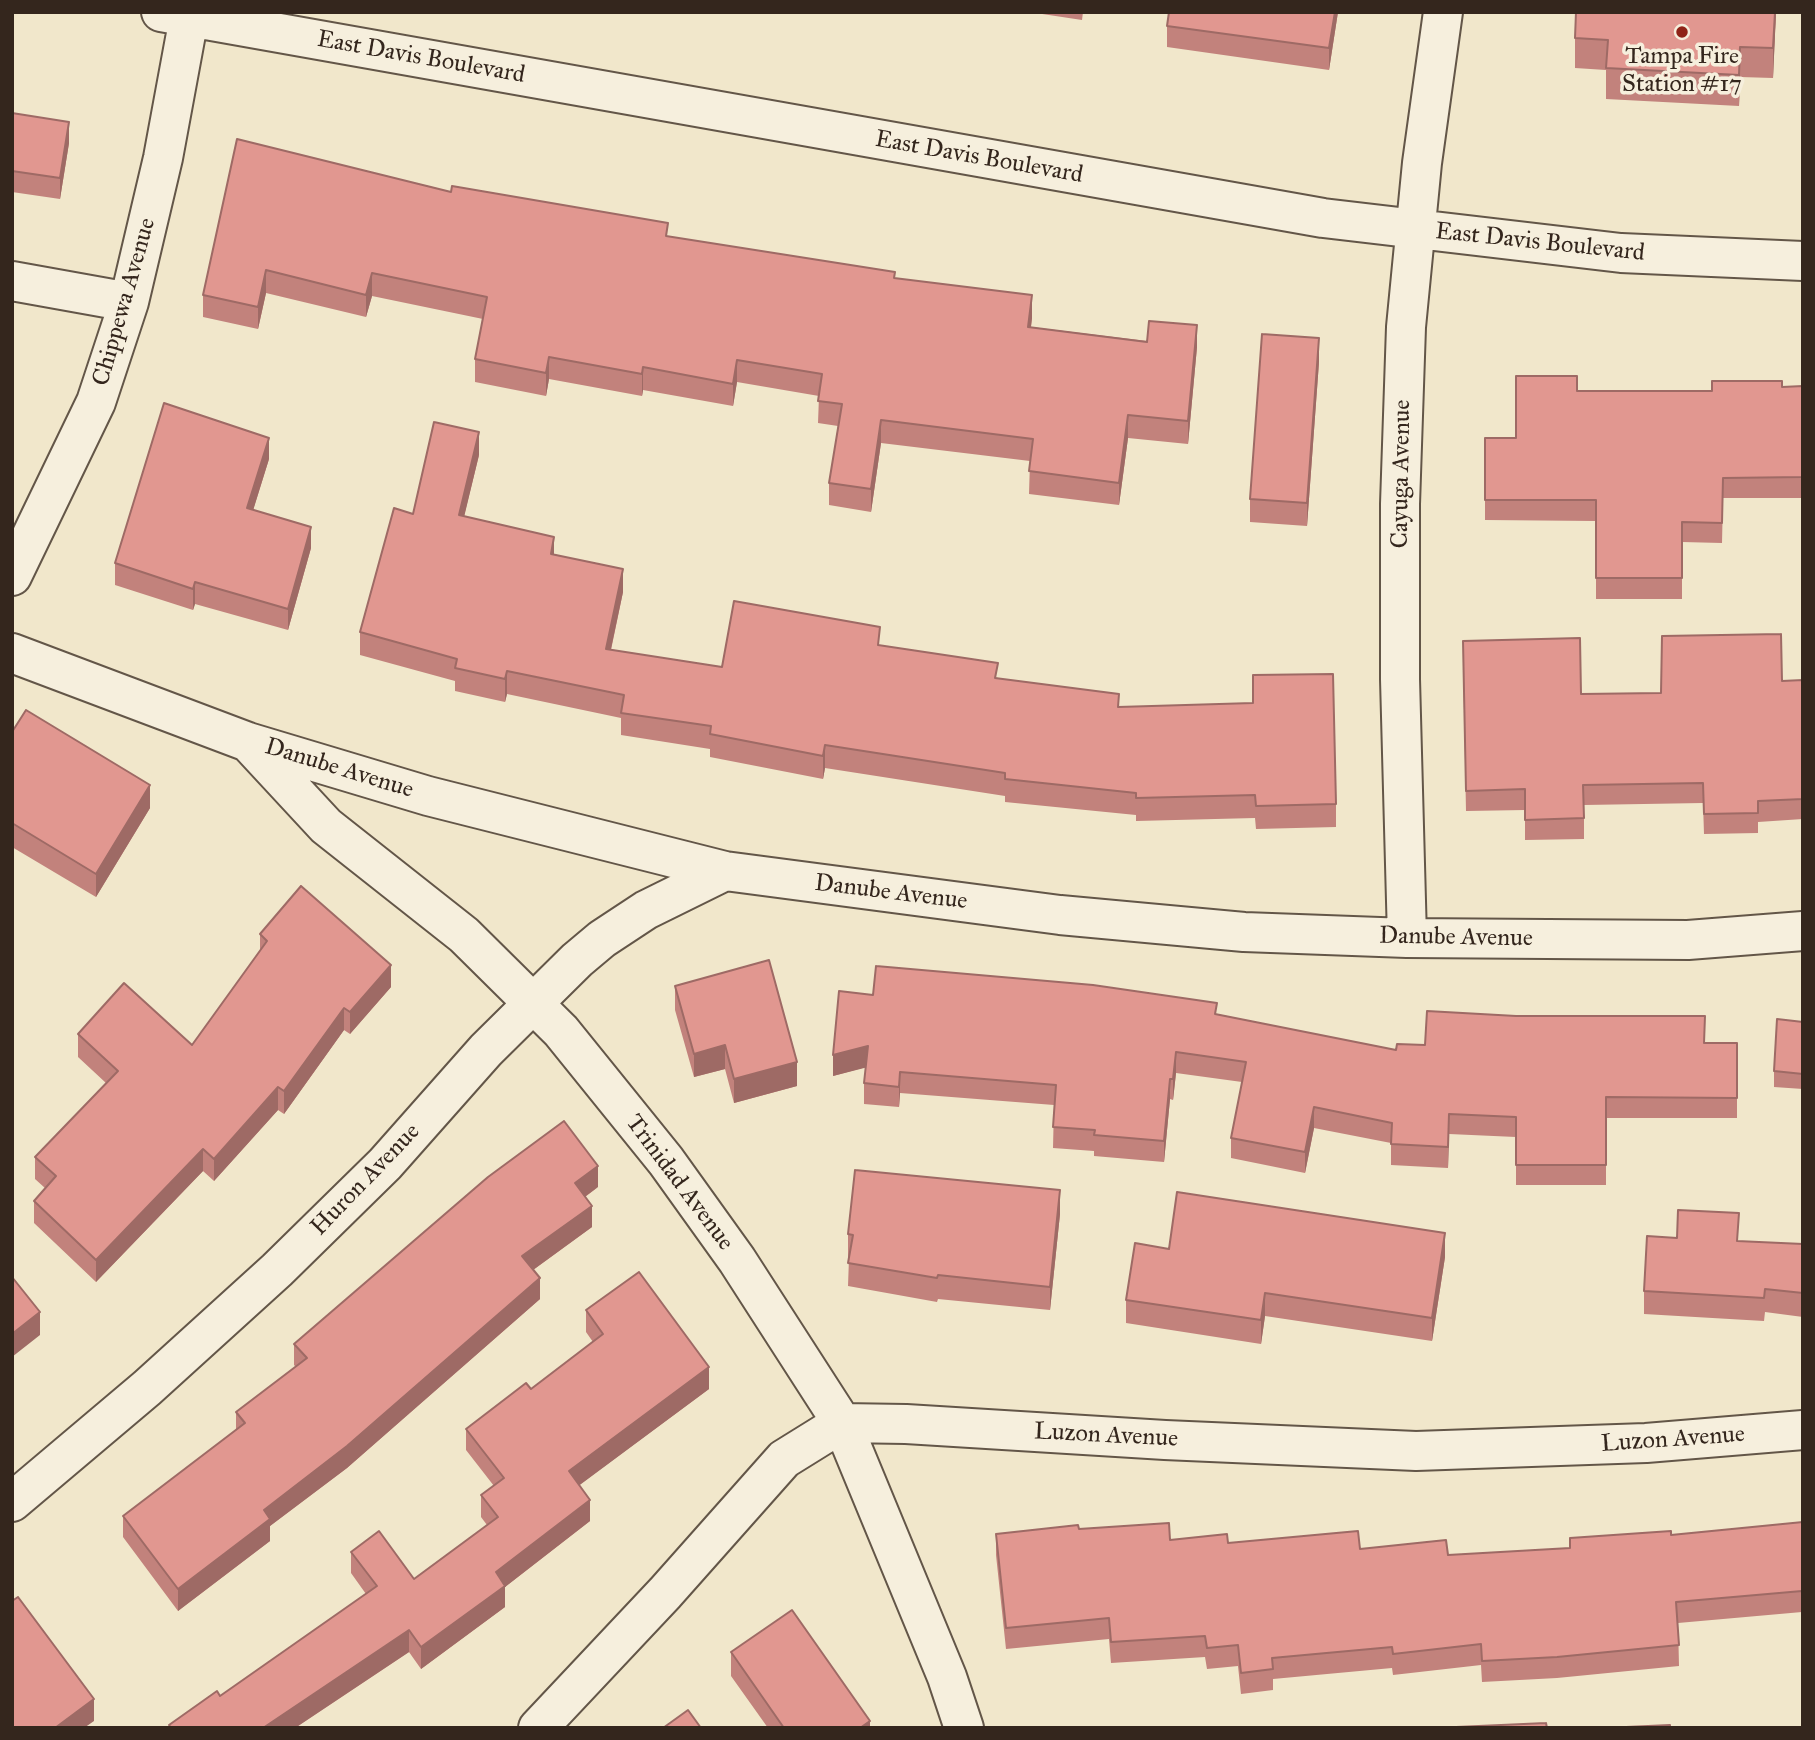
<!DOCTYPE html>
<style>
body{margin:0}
#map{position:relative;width:1815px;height:1740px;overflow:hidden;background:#f1e7cb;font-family:"IM FELL Great Primer",serif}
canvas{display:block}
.frame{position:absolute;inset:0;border:14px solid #34261d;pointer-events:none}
</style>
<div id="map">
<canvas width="1815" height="1740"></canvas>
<div class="frame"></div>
</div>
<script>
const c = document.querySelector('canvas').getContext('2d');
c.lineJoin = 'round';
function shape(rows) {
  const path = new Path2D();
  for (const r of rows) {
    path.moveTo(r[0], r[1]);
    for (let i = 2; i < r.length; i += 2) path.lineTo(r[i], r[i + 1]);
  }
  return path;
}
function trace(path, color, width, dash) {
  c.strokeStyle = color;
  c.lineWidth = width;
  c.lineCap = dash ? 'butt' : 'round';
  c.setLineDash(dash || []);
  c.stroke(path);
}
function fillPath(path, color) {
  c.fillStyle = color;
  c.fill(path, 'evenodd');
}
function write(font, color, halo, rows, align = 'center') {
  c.font = font + ' "IM FELL Great Primer",serif';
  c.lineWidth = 7;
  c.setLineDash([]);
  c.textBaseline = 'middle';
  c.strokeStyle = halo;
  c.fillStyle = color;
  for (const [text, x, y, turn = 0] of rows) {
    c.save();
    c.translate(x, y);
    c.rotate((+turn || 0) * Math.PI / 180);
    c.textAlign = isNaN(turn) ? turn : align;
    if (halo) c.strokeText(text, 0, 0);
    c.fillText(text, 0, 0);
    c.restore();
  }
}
const minor = shape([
 [161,12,1323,218,1621,253,1803,261],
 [12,281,129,302],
 [12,576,96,402,129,302,163,158,190,12],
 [12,653,248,742,428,796,725,871,1060,915,1244,932,1407,938,1688,940,1803,931],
 [250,744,326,826,464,935,561,1031,666,1161,737,1260,842,1423,947,1677,964,1728],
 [1407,938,1400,679,1400,504,1406,327,1422,163,1443,12],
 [12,1502,147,1388,277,1270,385,1164,486,1050,577,960,602,939,646,910,725,871],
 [538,1728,665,1593,784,1459,842,1423,906,1424,1165,1440,1416,1451,1646,1443,1803,1430]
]);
const wall = shape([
 [1029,12,1083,12,1082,20],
 [1169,12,1338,12,1329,70,1167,47,1167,26],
 [1776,12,1773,78,1740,77,1739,106,1606,99,1606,70,1575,68,1575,38],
 [12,113,69,143,60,199,12,192],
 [451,192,668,236,895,278,1032,318,1031,327,1197,347,1188,444,1128,438,1119,505,1029,494,1030,461,881,443,871,512,829,505,829,483,838,426,818,423,819,396,737,382,733,406,643,390,642,396,549,379,546,396,475,382,475,359,483,319,372,296,366,317,266,293,258,329,203,317,203,295],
 [1319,362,1307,526,1250,522,1250,499],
 [1803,386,1803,498,1723,498,1722,543,1682,542,1682,599,1596,599,1596,521,1485,520,1485,438,1516,438,1577,391,1712,391],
 [479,455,464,516,554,555,623,592,611,650,722,667,880,645,998,678,1119,707,1336,804,1336,827,1256,829,1255,818,1136,821,1136,815,1005,802,1005,796,825,768,823,779,710,757,710,749,621,735,621,718,507,694,505,702,455,691,455,681,360,655,360,632,413,514],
 [269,459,253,510,311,548,288,630,195,604,193,610,115,585,115,563],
 [1463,661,1581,694,1661,693,1803,680,1803,819,1758,822,1758,833,1704,834,1703,803,1584,805,1584,839,1525,840,1525,810,1466,811],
 [12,732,150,808,96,897,12,847],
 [260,934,391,987,350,1034,344,1030,284,1114,278,1110,214,1181,203,1171,96,1282,34,1223,34,1201,45,1188,35,1179,35,1157,106,1083,78,1057,78,1034,192,1045,260,952],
 [675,986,797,1086,734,1103,725,1069,694,1077,675,1010],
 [873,995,1217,1014,1396,1050,1425,1045,1737,1043,1737,1118,1606,1118,1606,1185,1516,1185,1516,1137,1449,1134,1448,1168,1391,1165,1391,1143,1314,1128,1305,1173,1231,1158,1231,1138,1242,1082,1176,1073,1173,1100,1170,1099,1164,1162,1094,1156,1094,1151,1053,1148,1054,1105,900,1093,899,1107,864,1104,864,1083,866,1067,833,1076],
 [1803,1022,1803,1089,1774,1087,1774,1071],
 [598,1187,585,1197,592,1227,533,1270,540,1299,347,1468,270,1526,270,1541,178,1611,123,1537,123,1516,236,1430,236,1412,296,1367,294,1365,294,1344],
 [1060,1214,1050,1310,938,1299,937,1302,848,1286,849,1258,848,1258,848,1234],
 [1738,1241,1803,1244,1803,1242,1803,1317,1765,1312,1764,1321,1644,1314,1644,1291],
 [1169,1249,1445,1257,1432,1341,1265,1316,1261,1344,1126,1323,1126,1300],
 [586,1310,709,1389,579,1485,590,1521,505,1587,505,1607,421,1669,409,1652,295,1728,169,1728,169,1725,220,1696,366,1594,351,1573,351,1552,414,1579,487,1525,481,1517,481,1495,494,1486,466,1450,466,1429,531,1389,593,1342,586,1332],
 [1803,1522,1803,1625,1802,1612,1678,1623,1679,1666,1557,1678,1482,1682,1481,1665,1393,1675,1392,1668,1273,1679,1273,1690,1241,1694,1238,1666,1207,1669,1205,1657,1111,1663,1109,1639,1006,1649,996,1555,996,1534,1079,1529,1170,1540,1360,1549,1448,1555,1570,1548,1570,1538,1671,1535],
 [731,1652,870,1728,768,1728,731,1676]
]);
const shadedWall = shape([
 [1335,12,1338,12,1329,70,1329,48],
 [1775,12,1776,12,1773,78,1773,48],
 [1740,47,1740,77,1739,106,1739,75],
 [69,122,69,143,60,199,60,178],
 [266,270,266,293,258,329,258,307],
 [372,273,372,296,366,317,366,295],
 [1032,295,1032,318,1028,349,1028,327],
 [1197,325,1197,347,1188,444,1188,421],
 [1319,338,1319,362,1307,526,1307,503],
 [549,357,549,379,546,396,546,373],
 [737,360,737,382,733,406,733,384],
 [643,367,643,390,642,396,642,374],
 [1128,415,1128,438,1119,505,1119,483],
 [881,420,881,443,871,512,871,489],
 [479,432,479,455,459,538,459,515],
 [269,438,269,459,247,530,247,508],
 [311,527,311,548,288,630,288,609],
 [554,537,554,560,551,554],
 [623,569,623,592,606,672,606,649],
 [195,582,195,604,193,610,193,589],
 [507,671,507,694,505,702,505,679],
 [825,745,825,768,823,779,823,756],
 [150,785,150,808,96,897,96,874],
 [391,965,391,987,350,1034,350,1012],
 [344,1008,344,1030,284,1114,284,1091],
 [725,1045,725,1069,694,1077,694,1054],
 [868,1046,868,1067,833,1076,833,1055],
 [1176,1052,1176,1073,1173,1100,1173,1079],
 [797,1062,797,1086,734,1103,734,1079],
 [900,1072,900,1093,899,1107,899,1087],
 [1170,1079,1170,1099,1164,1162,1164,1141],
 [278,1087,278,1110,214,1181,214,1159],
 [1314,1107,1314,1128,1305,1173,1305,1152],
 [1449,1114,1449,1134,1448,1168,1448,1147],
 [203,1149,203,1171,96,1282,96,1260],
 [598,1166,598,1187,575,1204,575,1183],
 [1060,1190,1060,1214,1050,1310,1050,1287],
 [592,1206,592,1227,522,1278,522,1256],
 [1445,1233,1445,1257,1432,1341,1432,1318],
 [540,1278,540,1299,347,1468,270,1526,270,1541,178,1611,178,1589,264,1510],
 [1265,1293,1265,1316,1261,1344,1261,1320],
 [40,1312,40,1335,12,1357,12,1334],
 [709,1367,709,1389,569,1493,569,1471],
 [590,1500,590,1521,505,1587,505,1607,421,1669,421,1647,496,1572],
 [409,1630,409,1652,295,1728,263,1728],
 [94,1699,94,1721,84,1728,55,1728],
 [870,1721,870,1728,860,1728]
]);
const building = shape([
 [1169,12,1335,12,1329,48,1167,26,1169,12],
 [1576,12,1775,12,1773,48,1740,47,1739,75,1606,68,1608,40,1575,38,1576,12],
 [12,113,69,122,60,178,12,171,12,113],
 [237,139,451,192,452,186,668,223,666,236,895,272,894,278,1032,295,1028,327,1147,342,1149,321,1197,325,1188,421,1128,415,1119,483,1029,471,1033,439,881,420,871,489,829,483,842,404,818,401,822,374,737,360,733,384,643,367,642,374,549,357,546,373,475,359,487,297,372,273,366,295,266,270,258,307,203,295,237,139],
 [1262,334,1319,338,1307,503,1250,499,1262,334],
 [1516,376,1577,376,1577,391,1712,391,1712,381,1782,381,1782,387,1803,386,1803,477,1723,478,1722,523,1682,522,1682,578,1596,578,1596,500,1485,500,1485,438,1516,438,1516,376],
 [164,403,269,438,247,508,311,527,288,609,195,582,193,589,115,563,164,403],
 [434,422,479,432,459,515,554,537,551,554,623,569,606,649,722,667,734,601,880,627,878,645,998,663,995,678,1119,694,1118,707,1253,703,1253,675,1333,674,1336,804,1256,806,1255,795,1136,798,1136,793,1005,779,1005,773,825,745,823,756,710,734,711,726,621,713,624,695,507,671,505,679,455,668,457,659,360,632,394,508,413,514,434,422],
 [1781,634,1782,681,1803,680,1803,799,1758,801,1758,813,1704,814,1703,783,1583,785,1584,818,1525,820,1525,789,1466,791,1463,641,1580,638,1581,694,1661,693,1662,636,1781,634],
 [26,710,150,785,96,874,12,823,12,732,26,710],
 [301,886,391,965,350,1012,344,1008,284,1091,278,1087,214,1159,203,1149,96,1260,34,1201,56,1176,35,1157,118,1071,78,1034,124,983,192,1045,267,941,260,934,301,886],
 [769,960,797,1062,734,1079,725,1045,694,1054,675,986,769,960],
 [876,966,1093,985,1217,1003,1215,1014,1396,1050,1397,1044,1425,1045,1427,1011,1516,1016,1705,1016,1704,1043,1737,1043,1737,1098,1606,1097,1606,1165,1516,1165,1516,1117,1449,1114,1448,1147,1391,1144,1392,1123,1314,1107,1305,1152,1231,1138,1246,1062,1176,1052,1173,1079,1170,1079,1164,1141,1094,1135,1095,1130,1053,1127,1056,1085,900,1072,899,1087,864,1083,868,1046,833,1055,839,991,873,995,876,966],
 [1777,1019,1803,1022,1803,1074,1774,1071,1777,1019],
 [564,1121,598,1166,575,1183,592,1206,522,1256,540,1278,347,1446,264,1510,270,1519,178,1589,123,1516,245,1423,236,1412,307,1358,294,1344,488,1177,564,1121],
 [855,1170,1060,1190,1050,1287,938,1275,937,1278,848,1263,853,1235,848,1234,855,1170],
 [1177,1192,1445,1233,1432,1318,1265,1293,1261,1320,1126,1300,1135,1243,1169,1249,1177,1192],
 [1678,1210,1739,1213,1737,1241,1803,1244,1803,1242,1803,1293,1765,1289,1764,1298,1644,1291,1647,1236,1677,1238,1678,1210],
 [639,1272,709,1367,569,1471,590,1500,496,1572,505,1586,421,1647,409,1630,263,1728,171,1728,169,1725,217,1691,220,1696,377,1586,351,1552,379,1531,414,1579,498,1517,481,1495,504,1478,466,1429,526,1383,531,1389,603,1334,586,1310,639,1272],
 [12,1277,40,1312,12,1334,12,1277],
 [1803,1522,1803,1604,1802,1591,1676,1602,1679,1645,1557,1657,1482,1661,1481,1644,1393,1654,1392,1647,1272,1658,1273,1669,1241,1673,1238,1645,1207,1648,1205,1636,1111,1642,1109,1618,1006,1628,996,1534,1078,1525,1079,1529,1169,1523,1170,1540,1227,1534,1228,1543,1358,1531,1360,1549,1446,1540,1448,1555,1570,1548,1570,1538,1671,1531,1671,1535,1803,1522],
 [18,1597,94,1699,55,1728,12,1728,12,1601,18,1597],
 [792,1610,870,1721,860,1728,784,1728,731,1652,792,1610],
 [688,1710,701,1728,663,1728,688,1710],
 [1546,1723,1547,1728,1456,1728,1456,1727,1546,1723],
 [1670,1725,1670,1728,1604,1728,1670,1725]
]);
const markers = [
 [1682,32,7,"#8f2418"]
];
const poiNames = [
 ["Tampa Fire",1682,57],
 ["Station #17",1682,85]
];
const streetNames = [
 ["East Davis Boulevard",421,58,10],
 ["East Davis Boulevard",979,158,10],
 ["East Davis Boulevard",1540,243,6],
 ["Chippewa Avenue",125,302,-74],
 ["Cayuga Avenue",1402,474,-89],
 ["Danube Avenue",339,769,17],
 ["Danube Avenue",891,893,7],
 ["Danube Avenue",1456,938,1],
 ["Huron Avenue",366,1180,-46],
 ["Trinidad Avenue",679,1183,53],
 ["Luzon Avenue",1106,1436,3],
 ["Luzon Avenue",1673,1440,-4]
];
trace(minor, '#635648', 42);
trace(minor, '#f6efdd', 38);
fillPath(wall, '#c2827c');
fillPath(shadedWall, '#9e6a65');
fillPath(building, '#e19790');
trace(building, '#9e6a65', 2);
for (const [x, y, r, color] of markers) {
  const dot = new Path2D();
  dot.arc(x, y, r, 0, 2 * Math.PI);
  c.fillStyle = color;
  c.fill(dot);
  trace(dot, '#f6efdd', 2.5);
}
write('24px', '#34261d', '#f6efdd', poiNames);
write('24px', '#34261d', '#f6efdd', streetNames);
</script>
